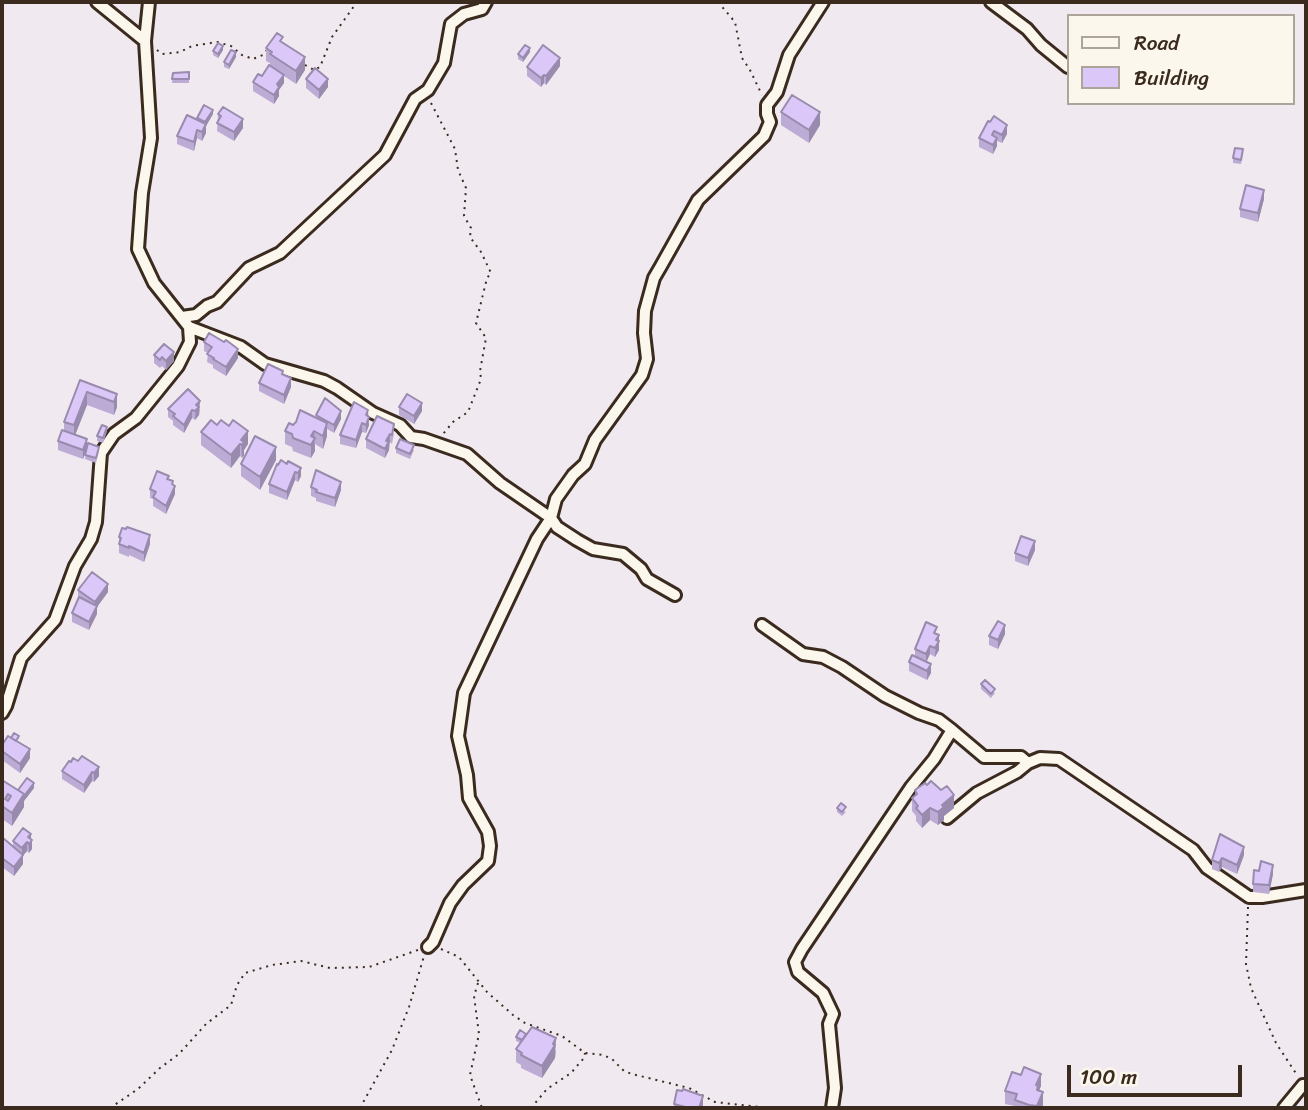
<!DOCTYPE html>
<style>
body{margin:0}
#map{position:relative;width:1308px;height:1110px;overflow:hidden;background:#f1e9f0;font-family:Sriracha,sans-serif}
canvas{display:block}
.frame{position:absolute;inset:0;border:4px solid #3b2a1e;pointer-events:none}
.legend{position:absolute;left:1067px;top:14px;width:228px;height:91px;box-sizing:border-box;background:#fbf7ec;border:2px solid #aea59a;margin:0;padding:9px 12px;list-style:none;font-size:21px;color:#3b2a1e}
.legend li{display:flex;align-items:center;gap:14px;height:35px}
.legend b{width:35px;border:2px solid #aea59a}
.scale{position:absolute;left:1067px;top:1065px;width:175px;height:32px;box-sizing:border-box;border:4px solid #3b2a1e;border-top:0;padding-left:9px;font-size:21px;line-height:24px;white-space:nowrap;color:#3b2a1e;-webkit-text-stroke:5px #fbf7ec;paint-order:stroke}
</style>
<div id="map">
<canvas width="1308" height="1110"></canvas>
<div class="frame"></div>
<ul class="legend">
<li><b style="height:9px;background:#fbf7ec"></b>Road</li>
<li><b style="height:19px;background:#dbc7f8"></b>Building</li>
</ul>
<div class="scale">100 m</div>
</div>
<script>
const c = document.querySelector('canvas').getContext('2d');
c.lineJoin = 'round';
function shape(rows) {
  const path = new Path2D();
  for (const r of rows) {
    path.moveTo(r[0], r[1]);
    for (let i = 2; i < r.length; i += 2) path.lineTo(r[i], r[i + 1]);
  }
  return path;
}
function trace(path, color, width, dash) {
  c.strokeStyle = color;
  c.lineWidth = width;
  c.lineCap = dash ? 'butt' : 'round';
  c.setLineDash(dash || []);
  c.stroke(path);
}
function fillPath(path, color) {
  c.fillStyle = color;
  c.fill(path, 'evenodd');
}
const path = shape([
 [718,2,735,22,742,58,750,70,762,95],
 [157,50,162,54,180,52,192,46,217,42,231,46,242,55,253,59,263,55,267,50],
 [305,65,314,70,320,67,332,37,357,2],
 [431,103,455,149,458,170,466,188,464,216,471,228,470,237,481,252,491,273,487,278,476,323,486,338,480,371,481,379,468,412,453,422,443,434],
 [1248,907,1246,964,1251,988,1276,1043,1297,1075],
 [441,949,459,957,487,992,513,1015,525,1023,562,1036,585,1053,603,1055,612,1059,624,1071,632,1074,689,1088,715,1102,760,1107,820,1108],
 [478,983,474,996,479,1034,470,1075,482,1108],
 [110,1108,138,1089,160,1068,179,1054,206,1024,231,1005,237,985,245,973,272,965,301,961,330,968,369,967,418,950],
 [360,1108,392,1050,409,1007,424,956],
 [531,1108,547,1089,571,1073,584,1058,585,1053]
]);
const minor = shape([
 [97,2,145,41],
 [991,2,1027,29,1041,45,1068,67],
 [182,317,196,315,207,306,217,302,249,268,280,253,385,155,415,99,428,90,444,63,451,24,464,14,482,9,486,2],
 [189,327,241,347,265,364,324,381,337,388,373,413,400,425,411,437,424,439,467,454,500,483,551,518,557,527,577,540,593,549,623,554,641,569,647,579,675,595],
 [762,625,803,654,823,657,842,667,885,696,919,713,939,720,952,730],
 [2,713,6,706,21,658,55,620,75,566,91,539,96,522,101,453,114,434,136,418,178,366,190,342,189,327,154,283,138,249,142,193,151,138,145,41,149,2],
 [1028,763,1040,758,1059,759,1193,850,1207,868,1249,897,1262,897,1306,890],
 [428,947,433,942,450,903,463,885,488,861,490,846,488,832,469,798,467,775,458,736,464,693,537,539,551,518,556,499,573,475,585,464,595,440,642,375,647,359,644,333,645,311,654,278,661,266,698,200,764,136,770,122,767,114,767,105,777,92,789,55,823,2],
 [832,1108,835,1088,829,1024,833,1014,823,993,798,972,795,962,802,949,911,787,934,759,952,730,984,757,1021,757,1028,763,1017,772,977,793,947,818],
 [1284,1108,1303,1085]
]);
const wall = shape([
 [283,42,305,70,296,84,284,76,284,83,279,90,279,96,274,104,253,91,253,82,262,76,270,66,270,63,266,61,266,48],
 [223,50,218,58,213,55,213,51],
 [530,52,523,62,518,59,518,54],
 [236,57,229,69,224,67,224,62],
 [560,66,546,85,544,83,541,87,527,76,527,67],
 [189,72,189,83,172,83,173,73],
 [306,79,328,87,319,99,306,88],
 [781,112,820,125,809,143,781,125],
 [213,114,206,126,206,133,202,141,197,138,194,151,177,144,177,136,197,120,197,118],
 [218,114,243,128,234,141,217,131],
 [988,121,1007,134,1002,143,997,141,997,146,993,154,979,147,979,138],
 [1243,153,1241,164,1233,163,1233,158],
 [1264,199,1258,222,1240,217,1240,209],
 [204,342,238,358,226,376,213,368,213,365,207,362,208,353,204,351],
 [154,355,174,361,166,370,162,366,160,368,154,363],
 [80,380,117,394,117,407,114,415,87,405,75,435,87,447,99,451,96,463,85,459,86,451,83,459,58,450,58,441,64,431,64,422],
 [259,383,291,387,284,404,259,391],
 [399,407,422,411,414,424,399,415],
 [168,409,200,409,199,415,195,420,192,418,184,433,173,425,173,421,168,417],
 [316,415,341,419,334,433,327,429,327,436,323,449,315,444,315,451,311,458,293,451,292,447,285,444,285,431,293,425,316,418],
 [368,416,369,425,366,433,362,432,356,448,340,444,340,435],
 [107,431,103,443,97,441,97,436],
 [201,432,248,444,244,450,244,455,242,458,240,456,231,468,201,445],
 [394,433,392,444,390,442,389,450,385,458,366,448,366,439],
 [396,448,414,450,410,459,396,453],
 [276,460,260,490,241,476,241,464],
 [281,460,301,476,298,482,295,480,287,500,269,493,269,484],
 [169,479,173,485,175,494,166,514,153,506,153,499,150,498,150,489],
 [311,487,341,490,335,507,316,501,316,498,311,496],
 [119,537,150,544,144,562,129,555,129,557,119,553],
 [1035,550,1028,566,1015,561,1015,553],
 [78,590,108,592,97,607,97,614,89,630,72,622,72,613,78,599],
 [937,634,939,635,939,650,935,657,930,654,926,662,931,673,927,680,909,671,909,662,915,656,915,649],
 [1005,634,998,649,989,645,989,636],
 [981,684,995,693,991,698,981,689],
 [19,741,18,742,30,758,20,773,2,760,2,745],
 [71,762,99,776,94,782,92,781,84,793,62,779,62,771],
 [2,780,18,790,34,788,24,801,24,807,12,826,2,819],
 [927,785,954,808,944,816,944,820,938,825,930,820,922,828,916,821,916,816,912,811,912,798,915,796,915,790],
 [837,808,846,812,842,816,837,812],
 [31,839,32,849,29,853,27,851,23,855,23,864,14,876,2,867,2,840,13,846,13,841],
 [1244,855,1237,874,1222,867,1219,872,1212,869,1212,860],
 [1273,874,1269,894,1253,892,1253,884],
 [526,1034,556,1051,555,1058,542,1078,521,1068,521,1065,516,1062,516,1049,520,1043,516,1041,516,1037],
 [1041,1086,1039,1090,1043,1105,1042,1108,1015,1108,1015,1106,1005,1104,1005,1091],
 [674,1104,703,1105,702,1108,674,1108]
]);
const shadedWall = shape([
 [223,46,223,50,218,58,218,54],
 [530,48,530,52,523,62,523,58],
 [236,52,236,57,229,69,229,65],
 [305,57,305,70,296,84,296,71],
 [560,58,560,66,546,85,546,76],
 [284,75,284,83,279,90,279,96,274,104,274,95,277,84],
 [544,75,544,83,541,87,541,78],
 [328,79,328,87,319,99,319,90],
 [213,110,213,114,206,126,206,133,202,141,202,132,205,122],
 [820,112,820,125,809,143,809,130],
 [243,119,243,128,234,141,234,132],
 [1007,125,1007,134,1002,143,1002,135],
 [197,130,197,138,194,151,194,142],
 [997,138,997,146,993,154,993,145],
 [1264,190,1264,199,1258,222,1258,213],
 [238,349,238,358,226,376,226,367],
 [174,352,174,361,166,370,166,361],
 [291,378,291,387,284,404,284,395],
 [87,392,87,405,74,438,74,425],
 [117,394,117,407,114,415,114,402],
 [200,401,199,415,195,420,196,405],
 [422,403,422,411,414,424,414,416],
 [192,410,192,418,184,433,184,425],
 [368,410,369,425,366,433,366,415],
 [341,411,341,419,334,433,334,425],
 [327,423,327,436,323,449,323,436],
 [362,423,362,432,356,448,356,440],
 [248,431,248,444,244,450,244,455,242,458,241,440],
 [314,431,315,451,311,458,311,436],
 [390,434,389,450,385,458,386,441],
 [87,439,87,448,83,459,83,450],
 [240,444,240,456,231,468,231,455],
 [276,447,276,460,260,490,260,477],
 [301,468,301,476,298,482,298,473],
 [295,472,295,480,287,500,287,492],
 [341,482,341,490,335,507,335,498],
 [175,486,175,494,166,514,166,506],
 [150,535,150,544,144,562,144,553],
 [1035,541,1035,550,1028,566,1028,558],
 [108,584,108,592,97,607,97,614,89,630,89,622,95,611,95,602],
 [1005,625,1005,634,998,649,998,640],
 [939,635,939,650,935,657,936,640],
 [930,646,930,654,926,663,926,654],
 [931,664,931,673,927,680,927,671],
 [30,749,30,758,20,773,20,764],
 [99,767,99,776,94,782,94,773],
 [92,772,92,781,84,793,84,785],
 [34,783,34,788,24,801,24,807,12,826,12,813,24,794],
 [954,795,954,808,944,816,944,820,938,825,938,812,942,805],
 [930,808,930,820,922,828,922,815],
 [31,834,31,842,32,840,32,849,29,853,28,837],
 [27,842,27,851,22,857,22,848],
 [1244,847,1244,855,1237,874,1237,865],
 [23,855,23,864,14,876,14,867],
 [1222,858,1222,867,1219,872,1219,863],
 [1273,865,1273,874,1269,894,1269,885],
 [556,1038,555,1058,542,1078,542,1066],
 [1041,1074,1041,1086,1038,1093,1036,1085],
 [1043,1092,1043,1105,1042,1108,1037,1108],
 [703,1096,703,1105,702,1108,699,1108]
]);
const building = shape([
 [277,33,283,37,280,41,305,57,296,71,270,54,272,52,266,48,277,33],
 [218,43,223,46,218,54,213,51,218,43],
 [525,45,530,48,523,58,518,54,525,45],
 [543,45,560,58,546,76,544,75,541,78,527,67,543,45],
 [231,50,236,52,229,65,224,62,231,50],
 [269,65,284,75,277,84,279,87,274,95,253,82,258,74,262,76,269,65],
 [315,68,328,79,319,90,306,79,315,68],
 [189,72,189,79,172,79,173,73,189,72],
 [792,95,820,112,809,130,781,112,792,95],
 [204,105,213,110,205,122,197,118,204,105],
 [223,107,243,119,234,132,217,123,221,116,218,114,223,107],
 [187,115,206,124,202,132,197,130,194,142,177,136,187,115],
 [994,116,1007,125,1002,135,994,131,992,135,997,138,993,145,979,138,988,121,990,122,994,116],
 [1235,148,1243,149,1241,160,1233,158,1235,148],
 [1246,185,1264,190,1258,213,1240,209,1246,185],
 [209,333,224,342,226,340,238,349,226,367,213,359,214,358,207,354,212,347,204,342,209,333],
 [164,344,174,352,166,361,162,357,160,360,154,355,164,344],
 [268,364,283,371,282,374,291,378,284,395,259,383,268,364],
 [80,380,117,394,114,402,87,392,74,425,64,422,80,380],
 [188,389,200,401,196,405,199,407,195,411,192,410,184,425,173,416,175,414,168,409,188,389],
 [407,394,422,403,414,416,399,407,407,394],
 [325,398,341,411,334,425,316,415,325,398],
 [354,402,368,410,366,415,369,417,366,425,362,423,356,440,340,435,354,402],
 [300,410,327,423,323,436,314,431,311,436,315,438,311,445,293,438,292,434,285,431,289,423,293,425,296,422,300,410],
 [377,416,394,424,392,435,390,434,386,441,389,441,385,449,366,439,377,416],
 [211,420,217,425,221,420,229,426,233,420,248,431,241,440,244,442,242,445,240,444,231,455,201,432,211,420],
 [102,425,107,427,103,438,97,436,102,425],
 [62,430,87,439,83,450,58,441,62,430],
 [255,436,276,447,260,477,241,464,255,436],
 [400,439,414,445,410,454,396,448,400,439],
 [88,443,99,447,96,458,85,455,88,443],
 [281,460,287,464,288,461,301,468,298,473,295,472,287,492,269,484,277,464,278,465,281,460],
 [316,470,341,482,335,498,316,492,317,490,311,487,316,470],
 [157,471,169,476,167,479,173,481,172,484,175,486,166,506,153,497,156,492,150,489,157,471],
 [127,527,150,535,144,553,129,546,129,548,119,544,121,538,119,537,122,528,126,529,127,527],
 [1021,536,1035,541,1028,558,1015,553,1021,536],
 [92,572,108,584,95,602,78,590,92,572],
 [79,597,97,606,89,622,72,613,79,597],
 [998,621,1005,625,998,640,989,636,998,621],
 [926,622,937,627,934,633,939,635,936,640,939,641,935,648,930,646,926,654,915,649,926,622],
 [912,655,931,664,927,671,909,662,912,655],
 [985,680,995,689,991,694,981,684,985,680],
 [14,733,19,736,16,741,11,738,14,733],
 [8,736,30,749,20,764,2,751,2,745,8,736],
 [82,756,99,767,94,773,92,772,84,785,62,771,69,761,71,762,73,758,78,761,82,756],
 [27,778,34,783,24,796,24,794,18,790,27,778],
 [2,780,24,794,12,813,2,806,2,780],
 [8,794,11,796,8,801,5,799,8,794],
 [931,781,941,790,947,786,954,795,942,805,944,807,938,812,930,808,922,815,916,808,918,806,912,798,917,794,915,790,925,783,927,785,931,781],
 [841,803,846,807,842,812,837,808,841,803],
 [23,828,31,834,28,837,32,840,29,844,27,842,22,848,13,841,23,828],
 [1220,834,1244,847,1237,865,1222,858,1219,863,1212,860,1220,834],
 [3,838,23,855,14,867,2,858,2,840,3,838],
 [1261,861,1273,865,1269,885,1253,884,1254,870,1259,871,1261,861],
 [532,1027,556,1038,553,1044,555,1045,542,1066,521,1055,522,1053,516,1049,532,1027],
 [520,1030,526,1034,522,1040,516,1037,520,1030],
 [1024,1067,1041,1074,1036,1085,1038,1086,1037,1090,1043,1092,1037,1106,1029,1105,1015,1100,1017,1094,1005,1091,1012,1072,1021,1075,1024,1067],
 [683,1089,703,1096,699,1108,689,1108,674,1104,677,1090,682,1091,683,1089]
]);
trace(minor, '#3b2a1e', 16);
trace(path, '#3b2a1e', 2, [2, 5]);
trace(minor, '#fbf7ec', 10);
fillPath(wall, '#bcabd5');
fillPath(shadedWall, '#998bae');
fillPath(building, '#dbc7f8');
trace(building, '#998bae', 2);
</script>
